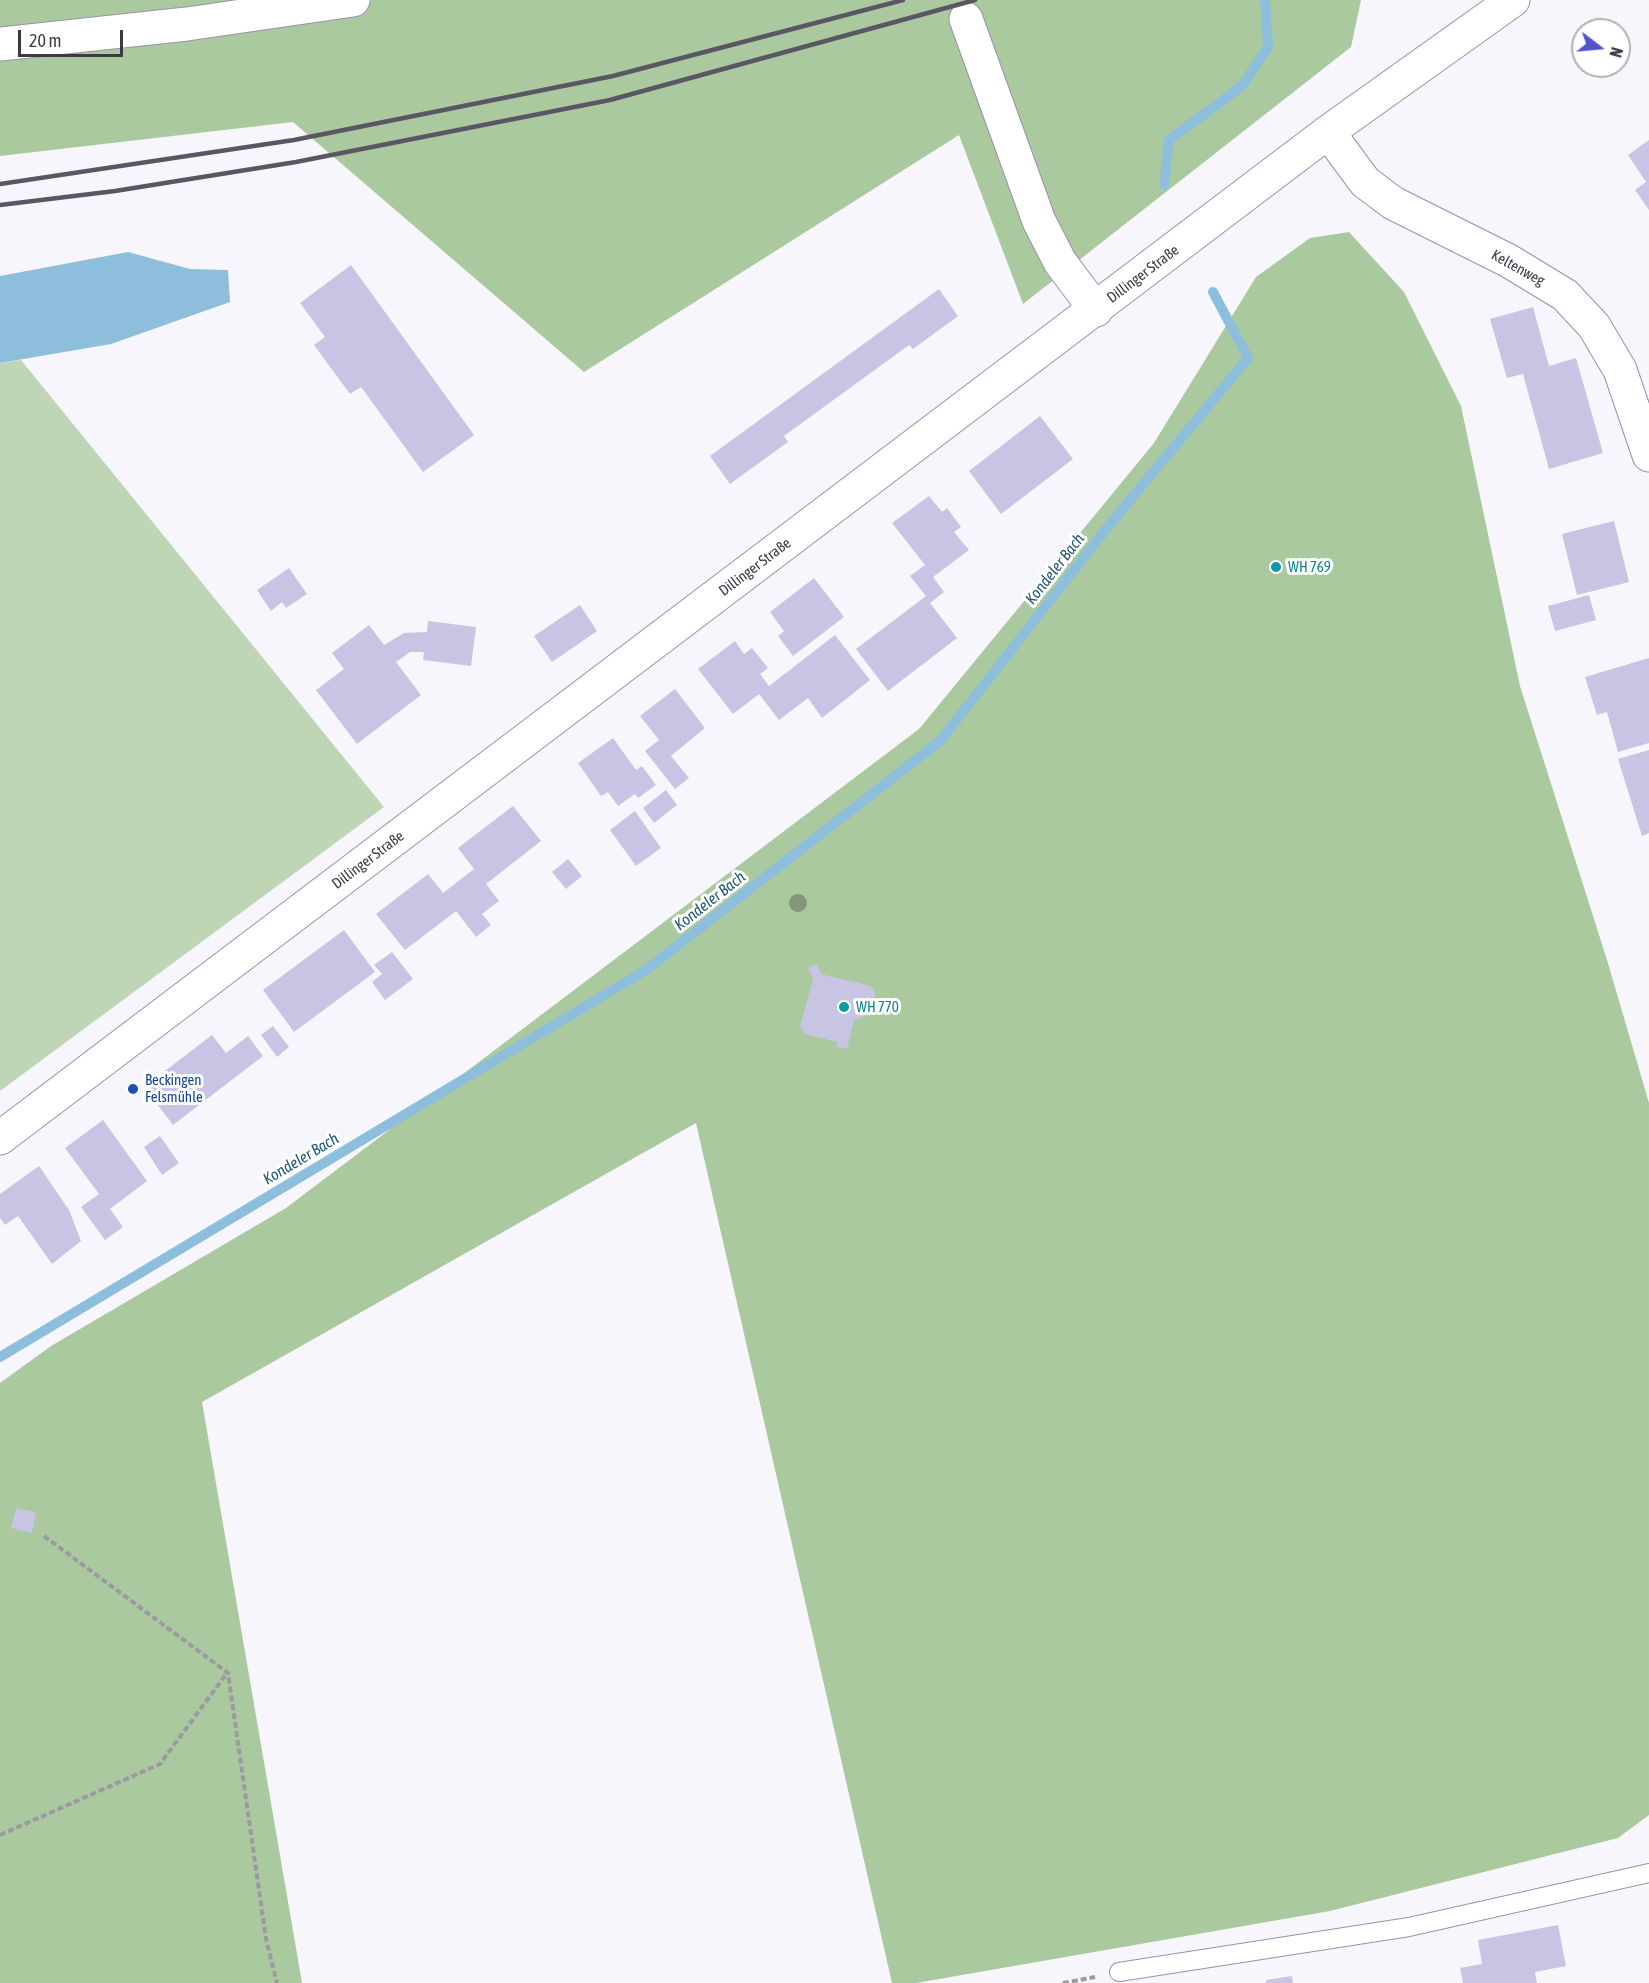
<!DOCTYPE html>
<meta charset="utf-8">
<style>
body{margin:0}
#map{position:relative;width:1649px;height:1983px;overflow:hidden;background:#f7f6fc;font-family:"Asap Condensed",sans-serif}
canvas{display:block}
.north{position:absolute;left:1571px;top:18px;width:60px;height:60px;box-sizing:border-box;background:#fff;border:2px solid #b1b0b5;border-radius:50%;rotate:106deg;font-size:16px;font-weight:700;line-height:24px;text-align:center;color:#3c3945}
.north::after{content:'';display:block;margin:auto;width:21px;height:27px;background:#5453ca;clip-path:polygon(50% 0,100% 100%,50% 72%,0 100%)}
.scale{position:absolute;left:18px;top:30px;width:105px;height:27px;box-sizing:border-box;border:3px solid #3c3945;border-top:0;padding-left:8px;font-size:18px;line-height:21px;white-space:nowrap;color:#3c3945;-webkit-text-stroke:4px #fff;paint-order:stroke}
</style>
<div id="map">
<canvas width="1649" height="1983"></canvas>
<div class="north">N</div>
<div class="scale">20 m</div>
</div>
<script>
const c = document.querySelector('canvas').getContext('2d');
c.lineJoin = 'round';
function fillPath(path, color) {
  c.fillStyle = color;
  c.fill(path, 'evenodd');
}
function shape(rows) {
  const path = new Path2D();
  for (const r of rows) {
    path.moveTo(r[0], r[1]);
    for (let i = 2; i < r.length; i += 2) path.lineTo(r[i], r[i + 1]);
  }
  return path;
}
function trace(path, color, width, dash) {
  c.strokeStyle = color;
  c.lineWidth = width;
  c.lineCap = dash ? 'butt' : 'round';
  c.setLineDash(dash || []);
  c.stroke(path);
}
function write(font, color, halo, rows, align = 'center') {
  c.font = font + ' "Asap Condensed",sans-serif';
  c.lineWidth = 6;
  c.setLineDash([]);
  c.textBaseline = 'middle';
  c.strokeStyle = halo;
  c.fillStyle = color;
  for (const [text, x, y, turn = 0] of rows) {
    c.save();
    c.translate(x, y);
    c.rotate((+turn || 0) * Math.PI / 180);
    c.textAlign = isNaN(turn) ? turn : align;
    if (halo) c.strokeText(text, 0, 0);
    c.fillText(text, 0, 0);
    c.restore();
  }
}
const green = shape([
 [21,360,384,807,0,1091,0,363]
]);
const forest = shape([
 [0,0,1361,0,1351,47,1023,304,959,135,584,372,293,122,0,156],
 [1349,232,1404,292,1461,406,1520,686,1607,960,1649,1103,1649,1815,1618,1838,1330,1911,916,1983,892,1983,696,1123,202,1402,302,1983,0,1983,0,1383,51,1346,286,1208,919,729,1154,443,1256,277,1310,238]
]);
const water = shape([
 [128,252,190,269,228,270,230,302,111,344,0,363,0,276]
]);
const stream = shape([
 [1164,185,1169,140,1242,86,1268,47,1265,0],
 [0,1357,646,970,940,741,1106,529,1248,358,1213,292]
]);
const building = shape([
 [1649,140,1649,210,1635,190,1646,182,1628,155],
 [351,265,474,435,423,472,361,387,350,394,314,345,325,337,300,303],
 [939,289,958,316,913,349,909,345,784,436,788,442,730,484,710,456],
 [1533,307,1549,366,1576,358,1603,453,1549,469,1523,374,1507,378,1490,319],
 [1040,416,1073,459,1001,514,969,471],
 [929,496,942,512,947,508,961,527,954,532,969,550,933,577,944,592,930,603,957,638,888,691,856,649,926,596,910,576,925,565,892,523],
 [1614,521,1629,582,1577,595,1562,534],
 [289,568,307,594,286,608,282,602,271,611,257,590],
 [814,578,844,617,793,656,778,636,784,631,770,612],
 [1589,595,1596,620,1555,631,1548,606],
 [580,605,597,631,552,662,534,636],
 [428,621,476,627,471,666,423,660,424,652,410,652,396,662,421,695,357,744,316,690,344,669,332,653,369,625,384,645,404,633,427,632],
 [835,635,870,680,822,718,808,698,779,720,759,694,733,714,698,669,735,641,744,654,752,648,768,668,760,674,769,686],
 [1649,658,1649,743,1618,752,1607,712,1597,715,1585,677],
 [675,689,705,728,671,756,689,778,675,789,645,751,659,740,640,716],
 [613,738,636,770,642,766,656,785,638,798,635,794,618,806,608,792,601,796,578,763],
 [1649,750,1649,833,1642,836,1618,759],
 [666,790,677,805,654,823,643,808],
 [513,806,541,841,486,884,499,901,482,914,491,925,476,937,456,911,405,950,376,914,428,874,443,893,474,869,458,848],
 [635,811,661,848,636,866,610,830],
 [568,859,582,876,566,889,552,872],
 [344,930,375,972,294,1032,263,990],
 [392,952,413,979,385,1000,372,982,382,974,374,965],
 [817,964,821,974,871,986,875,993,874,1002,882,1005,884,1009,854,1020,847,1049,837,1047,838,1042,805,1034,800,1027,813,979,808,968],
 [273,1026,289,1047,277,1057,261,1035],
 [212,1035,226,1053,248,1036,263,1056,173,1125,144,1087],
 [103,1120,147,1181,110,1209,123,1227,105,1240,81,1207,99,1194,65,1148],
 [160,1136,179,1163,162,1175,144,1147],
 [39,1166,69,1210,81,1241,52,1264,18,1216,5,1225,0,1218,0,1194],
 [16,1508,36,1512,32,1533,11,1528],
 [1558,1925,1566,1966,1535,1972,1537,1983,1463,1983,1460,1968,1482,1964,1478,1940],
 [1292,1976,1293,1983,1266,1983,1266,1980]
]);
const path = shape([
 [44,1536,228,1673,266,1939,277,1983],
 [0,1835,160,1764,227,1673],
 [1063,1983,1095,1977]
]);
const service = shape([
 [1119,1972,1409,1927,1649,1873]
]);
const minor = shape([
 [966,19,1039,221,1060,262,1096,310],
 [1328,132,1365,182,1393,203,1509,261,1565,295,1594,326,1620,370,1649,455]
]);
const tertiary = shape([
 [0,1138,1328,132,1513,0]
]);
const secondary = shape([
 [0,44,187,24,353,0]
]);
const rail = shape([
 [0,184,294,140,613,76,903,0],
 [0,205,115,191,296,162,610,100,975,0]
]);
const trees = [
 [798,903]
];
const markers = [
 [1276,567,6,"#0f9aa8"],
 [844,1007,6,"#0f9aa8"],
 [133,1089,6,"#1a4fb4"]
];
const streetNames = [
 ["Keltenweg",1518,268,29],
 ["Dillinger Straße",1143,274,-37],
 ["Dillinger Straße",755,567,-37],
 ["Dillinger Straße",368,860,-37]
];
const cultureNames = [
 ["WH 769",1288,567],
 ["WH 770",856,1007]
];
const transitNames = [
 ["Beckingen",145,1080],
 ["Felsmühle",145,1097]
];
const waterNames = [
 ["Kondeler Bach",1055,569,-52],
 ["Kondeler Bach",710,901,-38],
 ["Kondeler Bach",301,1159,-31]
];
fillPath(green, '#bed5b6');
fillPath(forest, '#aac99e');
fillPath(water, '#8dbfdd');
trace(stream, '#8dbfdd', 10);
fillPath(building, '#c7c5e3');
trace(service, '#9891ad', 20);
trace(minor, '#9891ad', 35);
trace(tertiary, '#9891ad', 35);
trace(secondary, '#9891ad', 35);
trace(path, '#9b99a2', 4, [6, 3]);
trace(service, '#fff', 18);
trace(minor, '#fff', 33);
trace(tertiary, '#fff', 33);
trace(secondary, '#fff', 33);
trace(rail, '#5a5762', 4.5);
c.fillStyle = '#829779';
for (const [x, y] of trees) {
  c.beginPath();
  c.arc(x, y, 9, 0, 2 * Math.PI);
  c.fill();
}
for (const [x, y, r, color] of markers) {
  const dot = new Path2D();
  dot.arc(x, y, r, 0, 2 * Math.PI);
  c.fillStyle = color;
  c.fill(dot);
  trace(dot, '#fff', 2);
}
write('15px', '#3c3945', '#fff', streetNames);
write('15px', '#0d838f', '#fff', cultureNames, 'left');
write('15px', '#164399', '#fff', transitNames, 'left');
write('italic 16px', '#1d5877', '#fff', waterNames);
</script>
